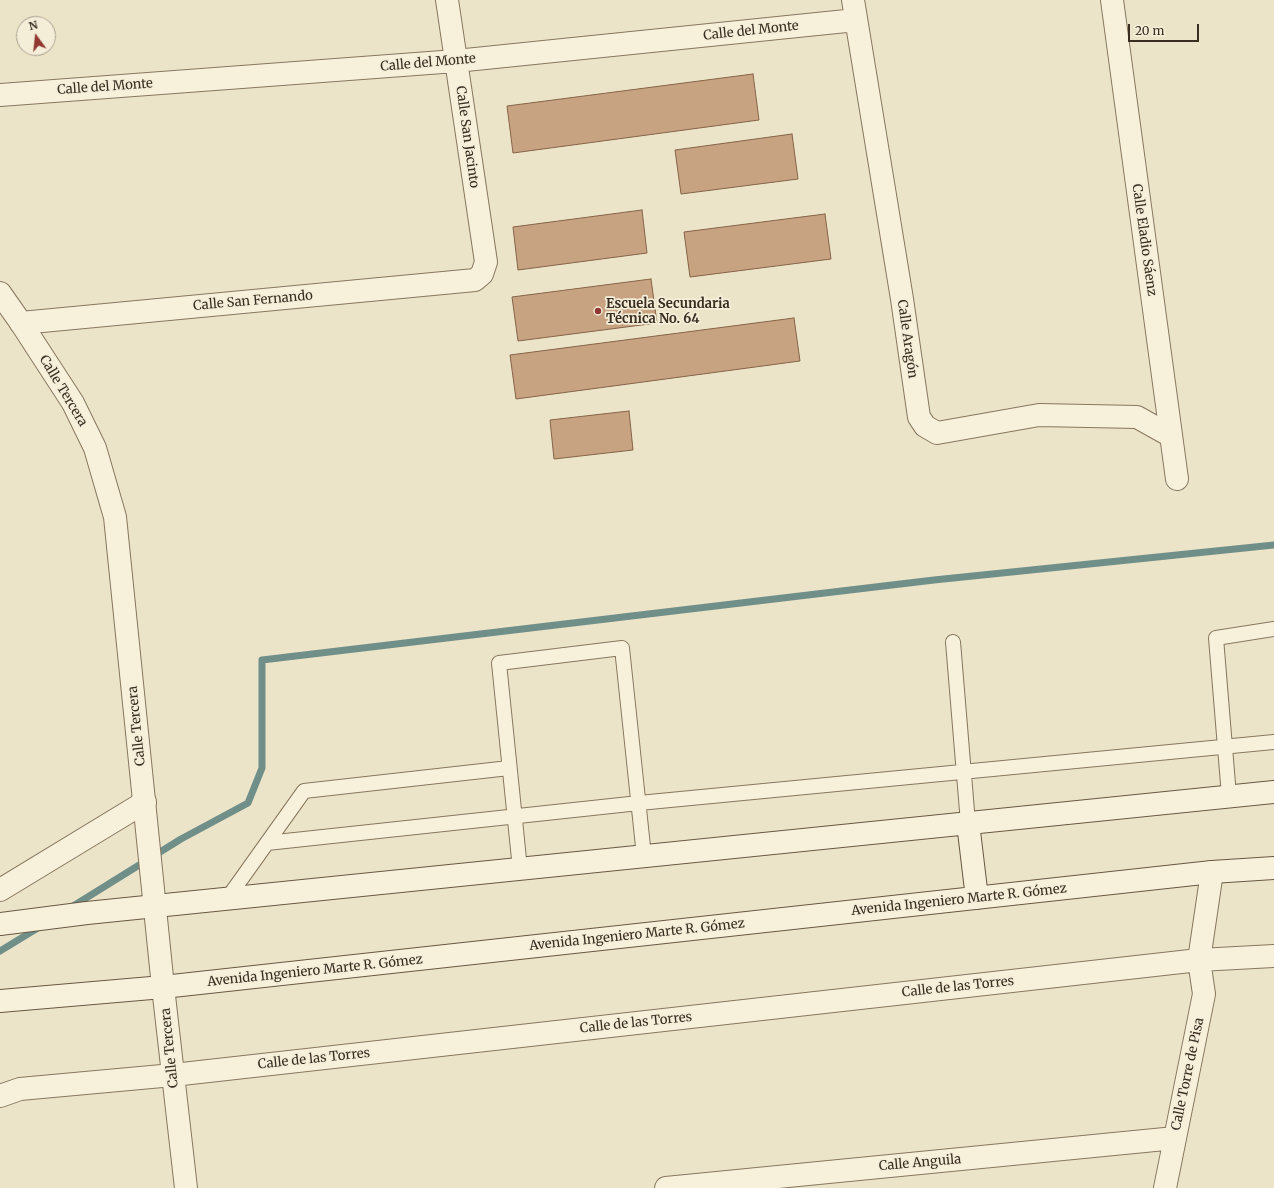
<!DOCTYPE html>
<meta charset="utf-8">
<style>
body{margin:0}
#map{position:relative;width:1274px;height:1188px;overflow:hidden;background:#ece4c9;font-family:Merriweather,serif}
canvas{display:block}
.north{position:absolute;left:16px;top:16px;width:40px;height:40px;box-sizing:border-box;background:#f4eed9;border:1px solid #a9a18f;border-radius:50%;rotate:345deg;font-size:11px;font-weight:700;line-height:16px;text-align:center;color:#392e21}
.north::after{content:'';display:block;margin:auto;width:14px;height:18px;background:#923833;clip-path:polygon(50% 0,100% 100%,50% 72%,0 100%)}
.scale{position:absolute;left:1128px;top:24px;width:71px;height:18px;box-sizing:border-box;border:2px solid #392e21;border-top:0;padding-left:5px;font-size:12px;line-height:14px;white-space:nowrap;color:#392e21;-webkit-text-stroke:3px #f4eed9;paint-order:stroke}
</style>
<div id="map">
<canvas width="1274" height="1188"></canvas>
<div class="north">N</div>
<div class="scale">20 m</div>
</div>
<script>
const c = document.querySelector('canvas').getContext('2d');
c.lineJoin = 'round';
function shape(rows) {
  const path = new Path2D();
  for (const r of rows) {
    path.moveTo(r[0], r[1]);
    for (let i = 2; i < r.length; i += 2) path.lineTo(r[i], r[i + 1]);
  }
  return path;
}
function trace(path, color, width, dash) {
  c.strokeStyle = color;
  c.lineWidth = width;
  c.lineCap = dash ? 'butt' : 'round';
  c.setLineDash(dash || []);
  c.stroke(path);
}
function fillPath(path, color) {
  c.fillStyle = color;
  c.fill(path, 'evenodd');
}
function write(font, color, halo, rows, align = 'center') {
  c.font = font + ' Merriweather,serif';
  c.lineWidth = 3.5;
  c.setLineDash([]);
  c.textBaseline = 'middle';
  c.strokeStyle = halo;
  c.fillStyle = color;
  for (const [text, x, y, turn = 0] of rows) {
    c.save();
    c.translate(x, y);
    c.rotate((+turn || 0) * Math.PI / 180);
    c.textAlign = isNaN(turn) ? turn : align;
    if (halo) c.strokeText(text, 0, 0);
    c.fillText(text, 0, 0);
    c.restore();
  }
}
const stream = shape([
 [70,908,181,839,248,803,262,768,262,660,934,580,1274,545],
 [0,951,41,926]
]);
const building = shape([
 [753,74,759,120,513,153,507,106,753,74],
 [792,134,798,179,681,194,675,150,792,134],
 [642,210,647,253,518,270,513,227,642,210],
 [825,214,831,259,690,277,684,232,825,214],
 [651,279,657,323,518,341,512,297,651,279],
 [794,318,800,361,516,399,510,355,794,318],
 [629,411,633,450,554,459,550,420,629,411]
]);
const service = shape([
 [953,642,968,823],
 [1229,796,1216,638,1274,629],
 [267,843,639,803,1274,742],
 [520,869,499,663,622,648,644,856],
 [227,899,304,791,509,768]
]);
const minor = shape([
 [853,0,902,299,919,417,925,426,937,433,1039,415,1137,417,1171,436],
 [1112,0,1177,479],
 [0,95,456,61,856,20],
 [21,323,475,280,482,274,486,262,447,0],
 [0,890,145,802],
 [0,1096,20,1089,173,1075,1199,960,1274,956],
 [666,1188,1175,1138],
 [1165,1188,1204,994,1199,960,1212,872]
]);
const tertiary = shape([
 [0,293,21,323,73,403,95,448,115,517,163,987,186,1188]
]);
const secondary = shape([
 [968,823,977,898],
 [0,924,87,913,1274,792],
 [0,1001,163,987,1212,872,1274,868]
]);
const markers = [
 [598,311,4,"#923833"]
];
const streetNames = [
 ["Calle del Monte",751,31,-6],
 ["Calle del Monte",428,63,-5],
 ["Calle del Monte",105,87,-4],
 ["Calle San Jacinto",467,137,82],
 ["Calle Eladio Sáenz",1144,240,82],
 ["Calle San Fernando",253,301,-5],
 ["Calle Aragón",907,339,82],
 ["Calle Tercera",63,391,59],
 ["Calle Tercera",137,726,-96],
 ["Avenida Ingeniero Marte R. Gómez",959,900,-6],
 ["Avenida Ingeniero Marte R. Gómez",637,935,-6],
 ["Avenida Ingeniero Marte R. Gómez",315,971,-6],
 ["Calle de las Torres",958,987,-6],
 ["Calle de las Torres",636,1023,-6],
 ["Calle Tercera",170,1048,-96],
 ["Calle de las Torres",314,1059,-6],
 ["Calle Torre de Pisa",1188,1074,-78],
 ["Calle Anguila",920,1163,-5]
];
const poiNames = [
 ["Escuela Secundaria",606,304],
 ["Técnica No. 64",606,319]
];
trace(stream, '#718f89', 7);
fillPath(building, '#c7a382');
trace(building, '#856347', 1);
trace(service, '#87775f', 16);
trace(minor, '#87775f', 24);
trace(tertiary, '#87775f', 24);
trace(secondary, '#695842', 24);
trace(service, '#f7f1dc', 14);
trace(minor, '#f7f1dc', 22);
trace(tertiary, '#f7f1dc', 22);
trace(secondary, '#f7f1dc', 22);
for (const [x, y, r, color] of markers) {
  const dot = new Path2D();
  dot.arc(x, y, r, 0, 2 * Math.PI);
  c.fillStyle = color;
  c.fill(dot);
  trace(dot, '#f4eed9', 1.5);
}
write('13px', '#392e21', '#f4eed9', streetNames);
write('bold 13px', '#392e21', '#f4eed9', poiNames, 'left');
</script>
